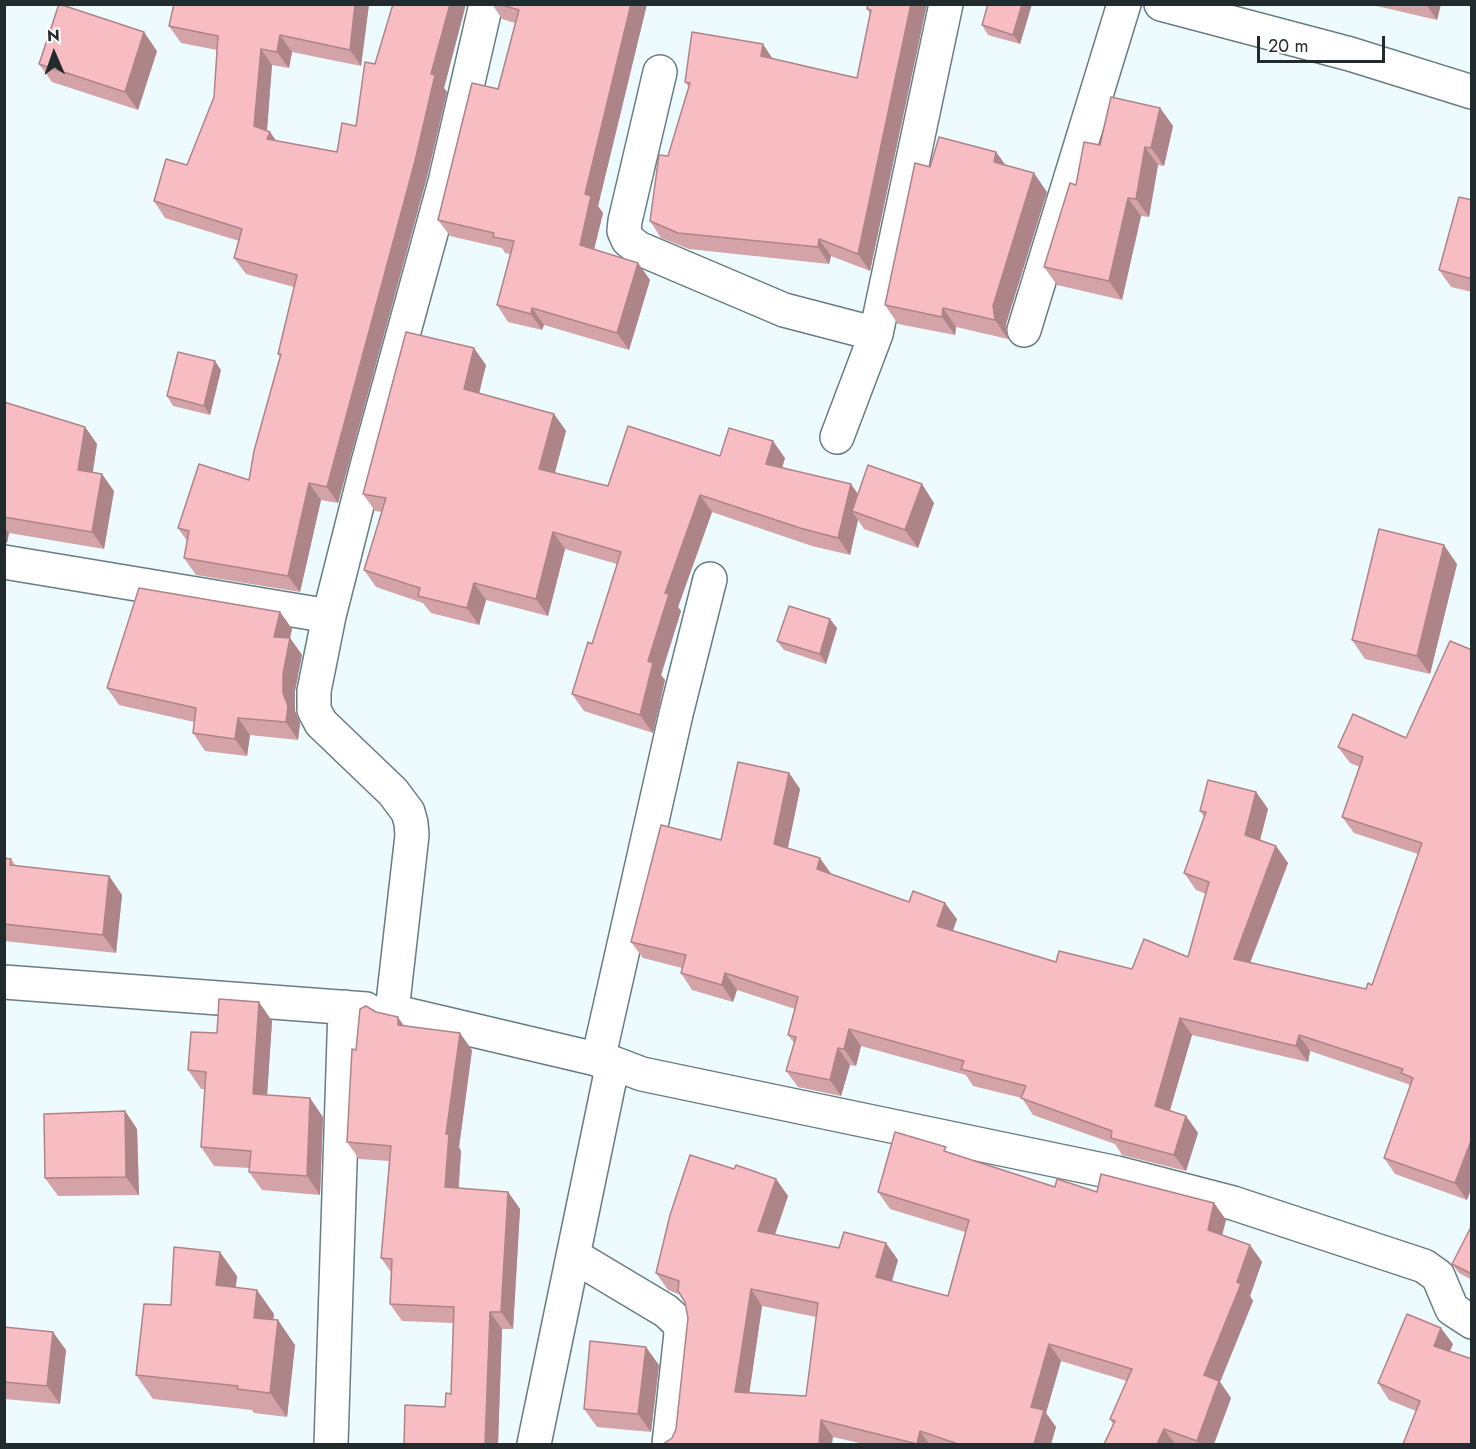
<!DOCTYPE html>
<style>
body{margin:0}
#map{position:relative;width:1476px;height:1449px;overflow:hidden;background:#edfbfe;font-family:Jost,sans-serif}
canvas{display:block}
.frame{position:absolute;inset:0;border:6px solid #212a2c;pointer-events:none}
.north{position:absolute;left:24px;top:24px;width:60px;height:60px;-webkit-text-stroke:4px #fff;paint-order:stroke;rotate:358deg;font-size:16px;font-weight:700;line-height:24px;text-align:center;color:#212a2c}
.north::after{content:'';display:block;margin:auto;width:21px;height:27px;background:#212a2c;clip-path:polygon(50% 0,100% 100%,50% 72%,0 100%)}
.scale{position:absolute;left:1257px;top:36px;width:128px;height:27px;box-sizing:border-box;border:3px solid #212a2c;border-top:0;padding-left:8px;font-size:18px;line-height:21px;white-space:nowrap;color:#212a2c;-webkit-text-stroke:4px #fff;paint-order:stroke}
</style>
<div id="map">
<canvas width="1476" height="1449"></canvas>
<div class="frame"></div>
<div class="north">N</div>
<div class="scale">20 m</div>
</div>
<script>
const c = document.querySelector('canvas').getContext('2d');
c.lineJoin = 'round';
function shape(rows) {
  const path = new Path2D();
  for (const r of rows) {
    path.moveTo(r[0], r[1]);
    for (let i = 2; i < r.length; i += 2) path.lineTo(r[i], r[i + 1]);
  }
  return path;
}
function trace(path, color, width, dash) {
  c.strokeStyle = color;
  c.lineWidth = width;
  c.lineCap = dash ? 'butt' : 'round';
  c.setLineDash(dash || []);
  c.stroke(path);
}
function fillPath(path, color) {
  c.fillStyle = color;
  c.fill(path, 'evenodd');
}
const minor = shape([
 [486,4,445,182,367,466,329,616,314,691,314,710,321,723,393,792,408,812,411,823,412,835,392,1011,613,1063,642,1074,1117,1173,1233,1203,1424,1266,1438,1276,1452,1309,1472,1322],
 [1161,4,1350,54,1472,92],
 [660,72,625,221,624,231,628,240,638,248,784,310,876,334],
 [1024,330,1124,4],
 [837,437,876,334,946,4],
 [4,562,329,616],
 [4,982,366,1009],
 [598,1060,676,714,710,579],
 [574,1256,666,1311,679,1323,681,1333,669,1444],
 [331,1444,345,1007],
 [534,1444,613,1063]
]);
const wall = shape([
 [174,4,369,4,361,66,292,52,289,68,272,65,267,131,270,132,276,141,337,152,356,126,393,4,466,4,444,88,447,92,427,177,338,503,321,500,300,592,196,575,184,558,187,541,178,528,249,480,280,357,278,354,294,287,246,274,234,258,239,241,165,218,154,201,187,165,214,97,217,50,181,43,169,26],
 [492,4,647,4,598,206,603,213,594,249,638,263,650,280,629,350,544,325,542,330,508,322,497,305,510,254,505,253,502,248,450,236,438,220,498,89,515,23,502,19],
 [868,4,927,4,870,271,831,256,829,264,689,249,661,238,650,221,689,87,685,82,773,59,857,78,870,14,867,9],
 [988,4,1032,4,1020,44,988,35,982,25],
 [1368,4,1441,4,1437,20],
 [157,51,138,110,52,82,39,64],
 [1160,108,1173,126,1164,166,1158,165,1149,217,1141,216,1122,300,1057,285,1044,267,1076,185,1100,145],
 [996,152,1006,166,1047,192,1006,324,1008,339,956,327,955,335,898,324,885,305,930,167],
 [1472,200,1472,292,1451,287,1439,270],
 [486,365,479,393,554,414,566,431,555,473,608,486,720,456,785,458,782,468,851,484,858,494,934,503,918,548,864,529,858,520,850,555,812,546,712,512,678,607,681,611,661,675,665,680,653,733,584,711,572,694,592,644,617,564,565,549,548,616,486,600,479,625,431,613,423,603,376,587,364,570,382,512,375,511,363,494],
 [221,370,210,415,173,406,167,396],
 [4,402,85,427,97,444,93,472,114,491,104,549,9,533,7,543,4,544],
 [1457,564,1430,674,1365,659,1352,640],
 [280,612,292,629,290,638,302,655,295,691,295,711,300,723,298,740,250,735,247,756,205,751,193,733,194,722,119,705,107,688],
 [837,628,826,664,784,650,777,641],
 [1472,650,1472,1186,1467,1200,1395,1174,1384,1158,1410,1086,1408,1084,1310,1051,1308,1062,1192,1035,1170,1111,1186,1116,1198,1133,1186,1171,1122,1155,1115,1144,1033,1115,1022,1098,973,1086,966,1075,861,1046,856,1066,850,1065,841,1096,798,1087,786,1071,794,1043,788,1035,795,1009,737,990,733,1002,692,990,681,973,682,968,643,958,631,942,721,840,789,773,800,789,788,848,831,874,957,919,953,931,1056,962,1132,969,1188,957,1206,894,1196,890,1184,873,1204,817,1200,811,1256,792,1268,809,1260,840,1276,846,1288,863,1250,963,1366,989,1372,985,1418,854,1354,833,1342,817,1360,767,1350,763,1338,747,1406,738],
 [4,858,11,859,16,866,109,876,122,895,116,953,4,941],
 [376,1012,404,1026,472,1050,459,1147,461,1151,459,1188,508,1192,520,1209,513,1329,502,1329,498,1444,404,1444,445,1407,451,1394,453,1323,402,1321,390,1304,391,1272,381,1258,389,1161,359,1159,347,1142,356,1050],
 [272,1021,267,1095,323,1117,320,1195,262,1190,249,1172,249,1168,214,1166,201,1147,205,1089,201,1089,188,1070,217,1033],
 [125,1111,137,1129,139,1195,58,1196,45,1178],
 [950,1153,1055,1187,1097,1192,1214,1203,1226,1220,1222,1235,1250,1245,1262,1262,1250,1296,1253,1301,1220,1382,1231,1398,1214,1444,1104,1444,1113,1424,1110,1419,1127,1381,1061,1361,1046,1413,1056,1427,1051,1444,864,1444,833,1437,672,1438,676,1429,688,1318,685,1302,681,1295,668,1290,656,1273,734,1169,776,1179,788,1196,775,1235,898,1260,892,1281,948,1296,965,1232,890,1209,878,1192],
 [762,1306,816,1317,806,1396,749,1393],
 [1472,1225,1472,1280,1459,1273,1452,1264],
 [237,1276,236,1287,274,1314,273,1320,295,1345,287,1417,254,1413,252,1410,153,1399,136,1375,171,1305],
 [4,1327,66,1350,60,1404,4,1399],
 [1453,1344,1450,1351,1416,1411,1389,1400,1378,1383],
 [659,1365,651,1432,597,1427,584,1409]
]);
const shadedWall = shape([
 [355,4,369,4,361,66,350,50],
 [450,4,466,4,444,88,447,92,427,177,338,503,327,487,431,74],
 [631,4,647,4,598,206,603,213,591,262,580,245,585,194],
 [911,4,927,4,870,271,858,254],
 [1022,4,1032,4,1020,44,1013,35],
 [1426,4,1441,4,1437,20],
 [144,32,157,51,138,110,125,92],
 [280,35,292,52,289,68,277,52],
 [763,44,774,61,761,56],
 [261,49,272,65,266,142,254,126],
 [1160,108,1173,126,1164,166,1151,148],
 [270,132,282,149,267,139],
 [1145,147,1158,165,1149,217,1136,199],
 [996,152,1009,170,994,162],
 [1034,173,1047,192,1006,324,1008,339,995,320,993,306],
 [1128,198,1141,216,1122,300,1109,281],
 [819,239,831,256,829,264,818,247],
 [638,263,650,280,629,350,617,333],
 [532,308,544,325,542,330,531,314],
 [943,308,956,327,955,335,942,317],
 [474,348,486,365,476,406,464,389],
 [215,361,221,370,210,415,204,406],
 [554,414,566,431,551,486,539,469],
 [85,427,97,444,90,488,78,470],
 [773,441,785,458,778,481,766,464],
 [102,474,114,491,104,549,92,532],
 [309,483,321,500,300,592,288,576],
 [851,484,863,502,852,511,858,520,850,555,838,538],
 [922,484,934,503,918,548,905,530],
 [700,495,712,512,678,607,681,611,661,675,665,680,653,733,640,715,648,661,665,593],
 [4,527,9,533,7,543,4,540],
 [553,532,565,549,548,616,536,599],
 [1444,545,1457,564,1430,674,1417,656],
 [474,583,486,600,479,625,467,608],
 [280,612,292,629,286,654,274,637],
 [830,619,837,628,826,664,820,654],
 [290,638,302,655,295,691,295,711,300,723,298,740,286,722,283,693,283,674],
 [238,718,250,735,247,756,235,739],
 [789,773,800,789,785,861,774,844],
 [1256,792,1268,809,1257,852,1245,835],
 [1276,846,1288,863,1245,976,1234,959],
 [820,858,832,875,817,869],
 [109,876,122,895,116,953,103,935],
 [945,903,957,919,948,943,937,926],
 [725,973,737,990,733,1002,722,985],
 [259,1002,272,1021,266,1112,253,1094],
 [398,1017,410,1035,398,1025],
 [1180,1018,1192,1035,1166,1123,1155,1106],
 [849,1029,861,1046,856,1066,844,1049],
 [460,1033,472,1050,459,1147,461,1151,457,1204,445,1187,446,1134],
 [1299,1035,1310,1051,1308,1062,1296,1046],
 [838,1048,850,1065,841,1096,830,1080],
 [310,1098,323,1117,320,1195,307,1176],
 [125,1111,137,1129,139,1195,126,1177],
 [1186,1116,1198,1133,1186,1171,1174,1155],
 [1472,1138,1472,1186,1467,1200,1455,1183],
 [776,1179,788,1196,770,1248,758,1231],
 [508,1192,520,1209,513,1329,501,1312],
 [1214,1203,1226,1220,1219,1247,1208,1230],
 [886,1243,898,1260,888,1294,876,1277],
 [1250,1245,1262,1262,1250,1296,1253,1301,1220,1382,1231,1398,1214,1444,1200,1444,1197,1441,1204,1375],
 [220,1252,237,1276,233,1309,216,1285],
 [751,1289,762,1306,747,1409,735,1392],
 [257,1290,274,1314,271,1342,254,1318],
 [490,1312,502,1329,498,1444,485,1444],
 [278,1320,295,1345,287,1417,270,1393],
 [1441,1328,1453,1344,1445,1362,1434,1346],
 [53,1332,66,1350,60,1404,47,1386],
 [1049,1344,1061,1361,1046,1413,1056,1427,1051,1444,1034,1444,1031,1407],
 [646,1347,659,1365,651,1432,638,1414],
 [821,1420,833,1437,832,1444,819,1444],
 [1164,1429,1175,1444,1157,1444],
 [920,1431,929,1444,917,1444]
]);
const building = shape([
 [59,4,144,32,125,92,39,64,59,4],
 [174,4,355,4,350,50,280,35,277,52,261,49,254,126,270,132,267,139,337,152,342,123,356,126,365,62,375,64,393,4,450,4,431,74,435,75,415,161,327,487,309,483,288,576,184,558,189,531,178,528,199,464,249,480,254,451,281,354,278,354,297,275,234,258,242,229,154,201,166,159,187,165,214,97,218,36,169,26,174,4],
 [498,4,631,4,585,194,591,196,580,245,638,263,617,333,532,308,531,314,497,305,514,241,493,237,494,233,438,220,472,83,498,89,519,10,498,4],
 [868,4,911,4,858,254,819,239,818,247,678,233,650,221,659,155,668,156,690,83,685,82,692,32,763,44,761,56,857,78,871,10,867,9,868,4],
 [988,4,1022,4,1013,35,982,25,988,4],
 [1111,97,1160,108,1151,148,1145,147,1136,199,1128,198,1109,281,1044,267,1070,183,1076,185,1084,142,1100,145,1111,97],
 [939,137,996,152,994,162,1034,173,993,306,995,320,943,308,942,317,885,305,915,163,930,167,939,137],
 [1459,197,1472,200,1472,279,1439,270,1459,197],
 [406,332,474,348,464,389,554,414,539,469,608,486,628,426,720,456,729,428,773,441,766,464,851,484,838,538,800,528,700,495,665,593,669,594,648,661,653,663,640,715,572,694,588,642,592,644,621,552,553,532,536,599,474,583,467,608,418,596,420,588,364,570,386,498,363,494,406,332],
 [178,352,215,361,204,406,167,396,178,352],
 [4,402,85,427,78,470,102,474,92,532,4,517,4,402],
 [868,465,922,484,905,530,852,511,868,465],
 [1379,529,1444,545,1417,656,1352,640,1379,529],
 [139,588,280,612,274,637,290,638,283,674,283,693,288,706,286,722,238,718,235,739,193,733,196,708,107,688,139,588],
 [789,606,830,619,820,654,777,641,789,606],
 [1450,641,1472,650,1472,1138,1455,1183,1384,1158,1413,1078,1401,1073,1403,1069,1299,1035,1296,1046,1180,1018,1155,1106,1186,1116,1174,1155,1111,1138,1112,1131,1021,1098,1026,1086,961,1069,964,1061,849,1029,844,1049,838,1048,830,1080,786,1071,796,1037,788,1035,798,997,725,973,722,985,681,973,686,955,631,942,661,825,721,840,738,762,789,773,774,844,820,858,817,869,909,902,913,891,945,903,937,926,1056,962,1059,951,1132,969,1144,939,1188,957,1209,882,1184,873,1206,812,1200,811,1208,780,1256,792,1245,835,1276,846,1234,959,1366,989,1368,983,1372,985,1422,843,1342,817,1363,757,1338,747,1353,714,1406,738,1450,641],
 [4,858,11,859,10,865,109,876,103,935,4,924,4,858],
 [219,999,259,1002,253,1094,310,1098,307,1176,249,1172,251,1151,201,1147,206,1072,188,1070,191,1032,217,1033,219,999],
 [366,1006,376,1012,398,1017,398,1025,460,1033,446,1134,449,1134,445,1187,508,1192,501,1312,490,1312,485,1444,404,1444,405,1405,445,1407,446,1393,451,1394,454,1307,390,1304,392,1259,381,1258,391,1146,347,1142,352,1049,356,1050,360,1009,366,1006],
 [125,1111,126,1177,45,1178,44,1114,125,1111],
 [895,1132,946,1147,944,1151,1055,1187,1057,1179,1097,1192,1101,1174,1214,1203,1208,1230,1250,1245,1237,1282,1241,1284,1204,1375,1219,1381,1197,1441,1164,1429,1157,1444,1104,1444,1115,1421,1110,1419,1132,1369,1049,1344,1031,1407,1044,1410,1034,1444,958,1444,920,1431,917,1444,821,1420,819,1444,663,1444,672,1438,676,1429,688,1318,685,1302,678,1291,679,1281,656,1273,670,1215,690,1155,734,1169,736,1165,776,1179,758,1231,839,1248,844,1232,886,1243,876,1277,948,1296,969,1220,878,1192,895,1132],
 [751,1289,818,1303,806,1396,735,1392,751,1289],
 [1472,1225,1472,1274,1452,1264,1472,1225],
 [174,1247,220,1252,216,1285,257,1290,254,1318,278,1320,270,1393,237,1389,238,1386,136,1375,144,1304,171,1305,174,1247],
 [1407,1314,1441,1328,1434,1346,1472,1359,1472,1444,1403,1444,1420,1401,1378,1383,1407,1314],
 [4,1327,53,1332,47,1386,4,1382,4,1327],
 [590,1341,646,1347,638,1414,584,1409,590,1341]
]);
trace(minor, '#687d81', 36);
trace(minor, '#fff', 33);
fillPath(wall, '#d4a3a8');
fillPath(shadedWall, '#ad8488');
fillPath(building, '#f7bdc3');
trace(building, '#ad8488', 1.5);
</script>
